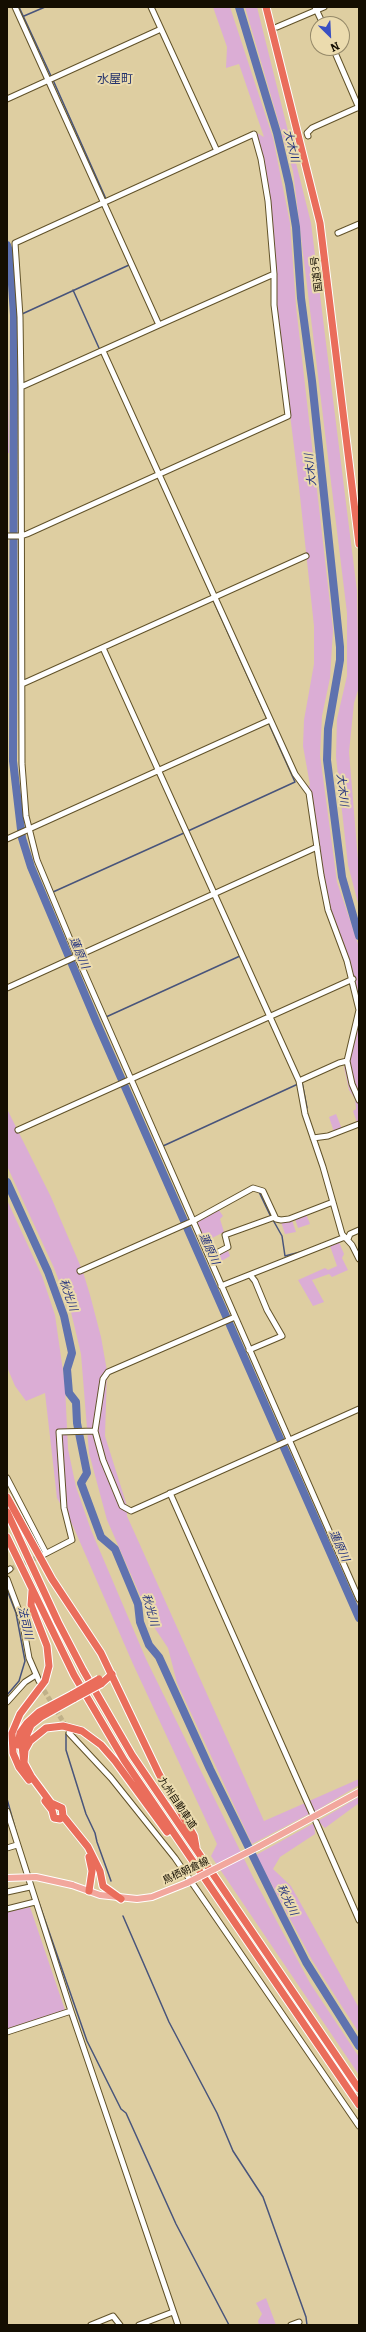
<!DOCTYPE html>
<meta charset="utf-8">
<style>
body{margin:0}
#map{position:relative;width:366px;height:2332px;overflow:hidden;background:#decea1;font-family:Bitter,serif}
canvas{display:block}
.frame{position:absolute;inset:0;border:8px solid #140e01;pointer-events:none}
.north{position:absolute;left:310px;top:16px;width:40px;height:40px;box-sizing:border-box;background:#ebdbae;border:1px solid #958969;border-radius:50%;rotate:156deg;font-size:11px;font-weight:700;line-height:16px;text-align:center;color:#140e01}
.north::after{content:'';display:block;margin:auto;width:14px;height:18px;background:#3a50c2;clip-path:polygon(50% 0,100% 100%,50% 72%,0 100%)}
</style>
<div id="map">
<canvas width="366" height="2332"></canvas>
<div class="frame"></div>
<div class="north">N</div>
</div>
<script>
const c = document.querySelector('canvas').getContext('2d');
c.lineJoin = 'round';
function fillPath(path, color) {
  c.fillStyle = color;
  c.fill(path, 'evenodd');
}
function shape(rows) {
  const path = new Path2D();
  for (const r of rows) {
    path.moveTo(r[0], r[1]);
    for (let i = 2; i < r.length; i += 2) path.lineTo(r[i], r[i + 1]);
  }
  return path;
}
function trace(path, color, width, dash) {
  c.strokeStyle = color;
  c.lineWidth = width;
  c.lineCap = dash ? 'butt' : 'round';
  c.setLineDash(dash || []);
  c.stroke(path);
}
function write(font, color, halo, rows, align = 'center') {
  c.font = font + ' Bitter,"Noto Sans JP",serif';
  c.lineWidth = 4;
  c.setLineDash([]);
  c.textBaseline = 'middle';
  c.strokeStyle = halo;
  c.fillStyle = color;
  for (const [text, x, y, turn = 0] of rows) {
    c.save();
    c.translate(x, y);
    c.rotate((+turn || 0) * Math.PI / 180);
    c.textAlign = isNaN(turn) ? turn : align;
    if (halo) c.strokeText(text, 0, 0);
    c.fillText(text, 0, 0);
    c.restore();
  }
}
const green = shape([
 [213,7,230,7,273,138,290,223,296,306,333,630,330,678,322,716,320,755,337,882,359,947,359,1001,350,962,330,909,322,874,311,792,308,786,310,785,303,746,304,720,314,664,314,626,299,487,278,318,275,275,263,160,255,132,264,137,239,64,226,68,227,47],
 [245,7,257,7,311,223,357,591,359,687,354,703,349,752,359,872,359,907,348,865,336,757,337,719,347,676,347,613,298,212,293,171],
 [7,300,9,453,7,453],
 [359,1017,359,1122,357,1123,353,1111,356,1109,355,1099,349,1090,344,1067,349,1062],
 [7,1109,51,1197,83,1272,90,1295,101,1337,107,1371,105,1436,127,1506,127,1516,264,1821,305,1803,309,1814,252,1844,177,1683,168,1648,154,1627,107,1520,89,1453,81,1354,71,1312,54,1268,7,1166],
 [336,1114,342,1129,334,1132,329,1117],
 [7,1200,42,1276,55,1315,65,1385,68,1449,76,1487,91,1530,146,1659,253,1877,310,1983,359,2057,359,2075,211,1856,217,1844,133,1664,73,1526,57,1498,45,1393,26,1401,15,1386,7,1367],
 [218,1209,223,1216,220,1219,224,1232,204,1242,197,1224,199,1220],
 [306,1214,310,1224,298,1228,295,1219],
 [292,1220,296,1232,285,1234,281,1222],
 [339,1242,344,1254,342,1258,348,1270,332,1277,329,1274,312,1280,324,1302,313,1306,298,1280,325,1268,328,1270,337,1266,330,1246],
 [227,1248,230,1256,215,1265,211,1257],
 [359,1779,359,1785,314,1812,309,1801],
 [359,1797,359,1803,325,1828,318,1821],
 [314,1823,315,1834,280,1857,273,1869,291,1886,359,2008,359,2033,312,1960,256,1855],
 [30,1907,65,2010,7,2029,7,1912],
 [266,2298,276,2325,259,2325,258,2321,262,2314,256,2303]
]);
const stream = shape([
 [19,7,51,76],
 [24,16,45,7],
 [53,80,106,199],
 [7,243,7,245],
 [73,290,99,348],
 [22,314,129,265],
 [14,315,17,316],
 [359,497,359,501],
 [190,548,211,595],
 [213,600,267,719],
 [188,831,295,782,269,724],
 [53,892,184,833],
 [106,1017,240,956],
 [302,1082,307,1108],
 [163,1146,298,1084],
 [259,1192,271,1217],
 [273,1220,282,1236,285,1256,304,1251],
 [7,1590,16,1613,25,1661,19,1681,7,1695],
 [66,1734,66,1750,86,1814,95,1833,97,1842,111,1881],
 [7,1799,17,1835],
 [38,1900,87,2041,121,2109,126,2113,176,2224,229,2325],
 [123,1916,169,2022,217,2113,233,2151,263,2197,306,2317,307,2325]
]);
const river = shape([
 [239,7,277,133,289,184,296,227,301,298,312,381,340,647,340,660,328,729,327,760,342,877,359,936],
 [7,245,10,254,14,315,13,761,22,838,31,867,96,1021,359,1618],
 [7,1182,48,1272,64,1316,72,1353,67,1369,69,1393,76,1402,77,1423,87,1473,81,1483,101,1537,115,1549,138,1604,140,1622,149,1645,159,1657,210,1769,283,1917,306,1962,359,2046]
]);
const minorTunnel = shape([
 [10,1569,41,1556],
 [40,1684,67,1728]
]);
const minor = shape([
 [15,7,159,325,21,387,22,764,26,816,37,860,77,956,359,1599],
 [151,7,217,151],
 [315,7,323,24],
 [277,27,324,7],
 [333,48,359,108],
 [7,99,161,29],
 [308,136,307,133,312,128,359,107],
 [338,233,359,224],
 [159,325,274,274],
 [103,351,295,774,309,793,321,875,328,910,347,961,359,1010,347,1061,339,1063,299,1081],
 [7,536,21,536,27,534,288,416,274,305,274,274,268,201,261,159,254,134,15,243,20,317,21,387],
 [103,648,299,1081,305,1114,323,1167,342,1234,352,1245,359,1259],
 [22,684,306,556],
 [7,839,270,720],
 [7,988,317,847],
 [347,1061,352,1084,359,1100],
 [18,1130,353,979],
 [313,1138,328,1136,359,1124],
 [348,1239,350,1234,359,1230],
 [209,1257,228,1247,225,1235,275,1217],
 [80,1271,193,1221,253,1188,263,1191,276,1219,281,1220,289,1219,333,1202],
 [221,1286,345,1237],
 [249,1350,282,1336,267,1310,255,1281,251,1276],
 [95,1431,103,1379,108,1372,235,1317],
 [7,1478,46,1553],
 [170,1493,312,1813],
 [41,1556,72,1540,64,1508,59,1432,95,1431,103,1460,122,1506,131,1511,359,1409],
 [7,1571,10,1569],
 [7,1579,22,1619,29,1658,39,1681],
 [7,1702,25,1682,36,1675],
 [69,1733,111,1778,175,1858,359,2126],
 [7,1811,71,2011,178,2325],
 [316,1822,359,1920],
 [7,1848,17,1845],
 [7,1892,30,1887],
 [7,1909,35,1902],
 [7,2032,71,2011],
 [91,2325,113,2316,120,2325],
 [139,2325,173,2312],
 [291,2325,299,2322]
]);
const major = shape([
 [258,1847,359,1792],
 [72,1885,100,1895,137,1899,152,1897,187,1883]
]);
const highway = shape([
 [266,7,320,223,359,544],
 [7,1497,52,1579,101,1653,159,1774,194,1836,196,1847],
 [7,1512,58,1622,83,1670,132,1755,359,2089],
 [7,1537,74,1675,124,1760,359,2105],
 [101,1684,112,1674],
 [75,1698,41,1717,31,1725,22,1746,24,1763,31,1776,51,1803,62,1808,63,1816,88,1847,100,1871,103,1886,121,1899],
 [18,1745,20,1733,27,1723,39,1712,73,1694],
 [24,1763,25,1750,30,1741,46,1728,63,1726,82,1731,101,1745,115,1761,167,1832],
 [29,1780,19,1767,13,1753,12,1733,20,1714,45,1681,49,1666,47,1646,31,1605,32,1591],
 [45,1801,52,1810,54,1818,60,1819,63,1816],
 [89,1891,92,1871,89,1857]
]);
const majorBridge = shape([
 [7,1878,36,1877,72,1885],
 [187,1883,258,1847]
]);
const highwayBridge = shape([
 [73,1694,99,1679],
 [75,1698,101,1684]
]);
const streetNames = [
 ["国道3号",317,274,-97],
 ["九州自動車道",177,1803,56],
 ["鳥栖朝倉線",186,1871,-25]
];
const waterNames = [
 ["大木川",291,146,76],
 ["大木川",311,470,-96],
 ["大木川",342,790,83],
 ["蓮原川",79,953,67],
 ["蓮原川",209,1249,66],
 ["秋光川",68,1295,71],
 ["蓮原川",339,1546,66],
 ["秋光川",150,1610,74],
 ["法司川",25,1623,77],
 ["秋光川",287,1900,64]
];
const quarterNames = [
 ["水屋町",115,80]
];
fillPath(green, '#dbadd5');
trace(stream, '#48547b', 1.5);
trace(river, '#5f72af', 8);
trace(minorTunnel, '#c0b189', 5, [5, 2.5]);
trace(minor, '#615229', 7);
trace(major, '#fff', 8);
trace(highway, '#fff', 9);
trace(minor, '#fff', 5);
trace(major, '#f2a79d', 6);
trace(highway, '#ea6d5b', 7);
trace(majorBridge, '#fff', 8, []);
trace(highwayBridge, '#fff', 9, []);
trace(majorBridge, '#f2a79d', 6);
trace(highwayBridge, '#ea6d5b', 7);
write('10px', '#140e01', '#ebdbae', streetNames);
write('italic 11px', '#24337e', '#ebdbae', waterNames);
write('12px', '#24326b', '#ebdbae', quarterNames);
</script>
